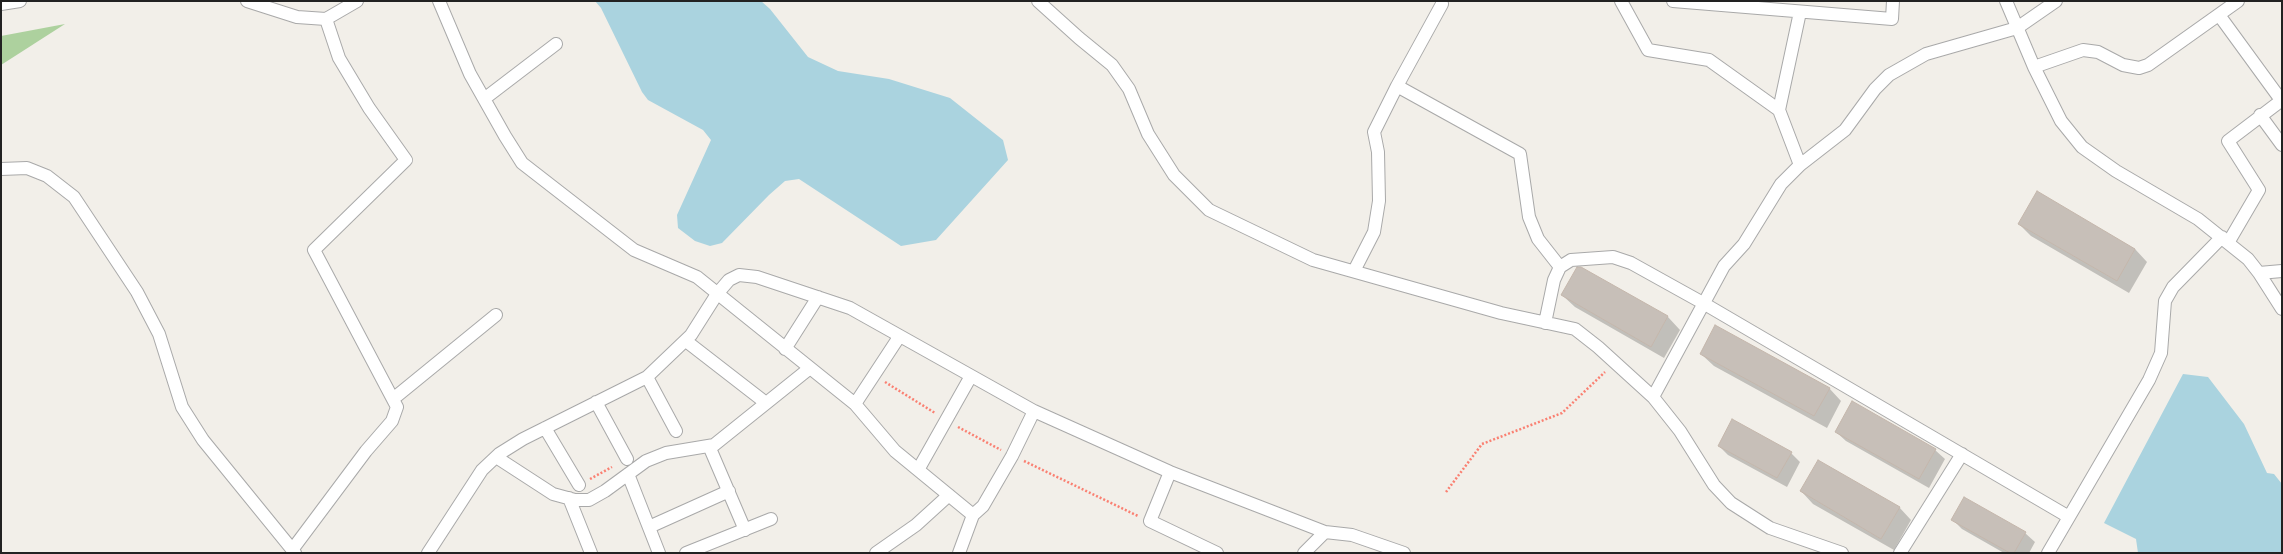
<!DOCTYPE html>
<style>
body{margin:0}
#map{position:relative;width:2283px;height:554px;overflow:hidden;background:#f2efe9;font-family:Cabin,sans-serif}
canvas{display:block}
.frame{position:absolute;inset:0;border:2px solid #222;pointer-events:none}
</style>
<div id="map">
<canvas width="2283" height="554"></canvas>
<div class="frame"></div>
</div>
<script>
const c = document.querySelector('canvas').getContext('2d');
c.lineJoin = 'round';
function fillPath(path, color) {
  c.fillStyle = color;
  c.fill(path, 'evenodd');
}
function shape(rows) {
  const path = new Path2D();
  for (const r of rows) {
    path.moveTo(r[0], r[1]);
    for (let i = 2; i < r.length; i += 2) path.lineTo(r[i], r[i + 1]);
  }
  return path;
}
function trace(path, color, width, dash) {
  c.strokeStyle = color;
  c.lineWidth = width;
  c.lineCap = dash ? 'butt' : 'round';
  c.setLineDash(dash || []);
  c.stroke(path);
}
const forest = shape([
 [65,24,1,65,1,36]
]);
const water = shape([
 [595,1,761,1,770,9,808,57,838,71,889,79,950,98,1003,140,1008,160,936,240,901,246,799,179,785,181,769,195,722,243,710,246,695,241,678,228,677,215,711,140,703,130,648,100,642,92,601,8],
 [2183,374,2208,377,2244,424,2267,473,2274,474,2282,484,2282,553,2138,553,2136,539,2104,523]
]);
const shadow = shape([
 [2037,193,2135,249,2147,262,2129,293,2031,236,2019,224],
 [1581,268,1668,317,1680,330,1664,358,1575,307,1562,295],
 [1701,354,1829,388,1841,401,1827,428,1714,366],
 [1836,432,1935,450,1945,459,1929,488,1846,441],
 [1719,446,1791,453,1800,462,1787,487,1728,455],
 [1801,491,1899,507,1911,520,1894,550,1813,504],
 [1953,520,2025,533,2035,542,2029,553,2004,553,1962,529]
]);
const building = shape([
 [2037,191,2135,249,2117,281,2018,224,2037,191],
 [1577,267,1581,267,1668,316,1651,347,1561,295,1577,267],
 [1715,325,1830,388,1814,416,1700,354,1715,325],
 [1852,401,1936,449,1919,479,1835,432,1852,401],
 [1732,419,1792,452,1777,478,1718,446,1732,419],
 [1818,460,1900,507,1881,539,1800,491,1818,460],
 [1964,497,2026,532,2014,553,2010,553,1951,520,1964,497]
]);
const path = shape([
 [885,382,935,413],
 [958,427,1001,450],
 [1024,461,1138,516],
 [590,479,612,467],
 [1446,492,1482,444,1562,413,1605,372]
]);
const street = shape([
 [247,1,297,17,326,19,357,1],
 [439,1,470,74,505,136,522,163,634,250,697,277,855,404,895,451,973,515],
 [1038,1,1079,38,1112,65,1129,89,1148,134,1174,175,1209,210,1313,260,1501,313,1575,329,1598,347,1653,397,1680,431,1714,485,1731,503,1770,528,1842,553],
 [1621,1,1648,50,1709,60,1779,110,1800,165],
 [1673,1,1892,19,1893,1],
 [2006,1,2034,67,2061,121,2082,147,2116,171,2198,219,2248,259,2259,273,2282,271],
 [1,4,20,1],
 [2219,15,2281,100],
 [2034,67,2083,50,2098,52,2123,65,2139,68,2148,65,2238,1],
 [1397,86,1442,4],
 [484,99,556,44],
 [1779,110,1800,12],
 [2260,115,2282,145],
 [1,169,27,168,47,176,74,197,137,292,159,334,182,407,203,440,295,553],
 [2228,243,2259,190,2228,141,2282,100],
 [1354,271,1374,232,1379,201,1378,152,1374,132,1397,86,1520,154,1529,217,1538,239,1560,267],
 [2259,273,2282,309],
 [1545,323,1554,280,1560,267,1571,260,1613,257,1631,263,1703,303,2069,517],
 [686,341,766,403],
 [785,349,818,297],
 [647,377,676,431],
 [1653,397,1724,266,1744,244,1781,184,1800,165,1845,130,1875,89,1889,75,1926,54,2017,28,2056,1],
 [393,399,496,315],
 [596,402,627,459],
 [855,404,899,337],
 [545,428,579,485],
 [709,446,745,530],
 [496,457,553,494,575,500,589,500,605,491,646,461,666,453,714,445,810,368],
 [918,470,971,376],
 [1170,472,1150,521,1217,553],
 [628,474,659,553],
 [569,498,591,553],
 [649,527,729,491],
 [292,550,366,451,392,421,397,407,314,250,406,160,369,108,339,58,326,19],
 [428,553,482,470,499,454,523,439,647,377,691,335,717,294,729,280,739,275,757,277,850,308,1034,411,1170,472,1325,532,1352,535,1404,553],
 [686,553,771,519],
 [876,553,916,525,949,495],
 [959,553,973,515,983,506,1012,456,1034,411],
 [1304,553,1325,532],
 [1900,553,1962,454],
 [2048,553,2149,380,2161,353,2165,301,2173,287,2222,237]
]);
fillPath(forest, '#add19e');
fillPath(water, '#aad3df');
fillPath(shadow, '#0003');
fillPath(building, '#c7bfb8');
trace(building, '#c4b6ab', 1);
trace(street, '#a9a9a9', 14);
trace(path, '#fa8072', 2.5, [2, 2]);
trace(street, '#fff', 12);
</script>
